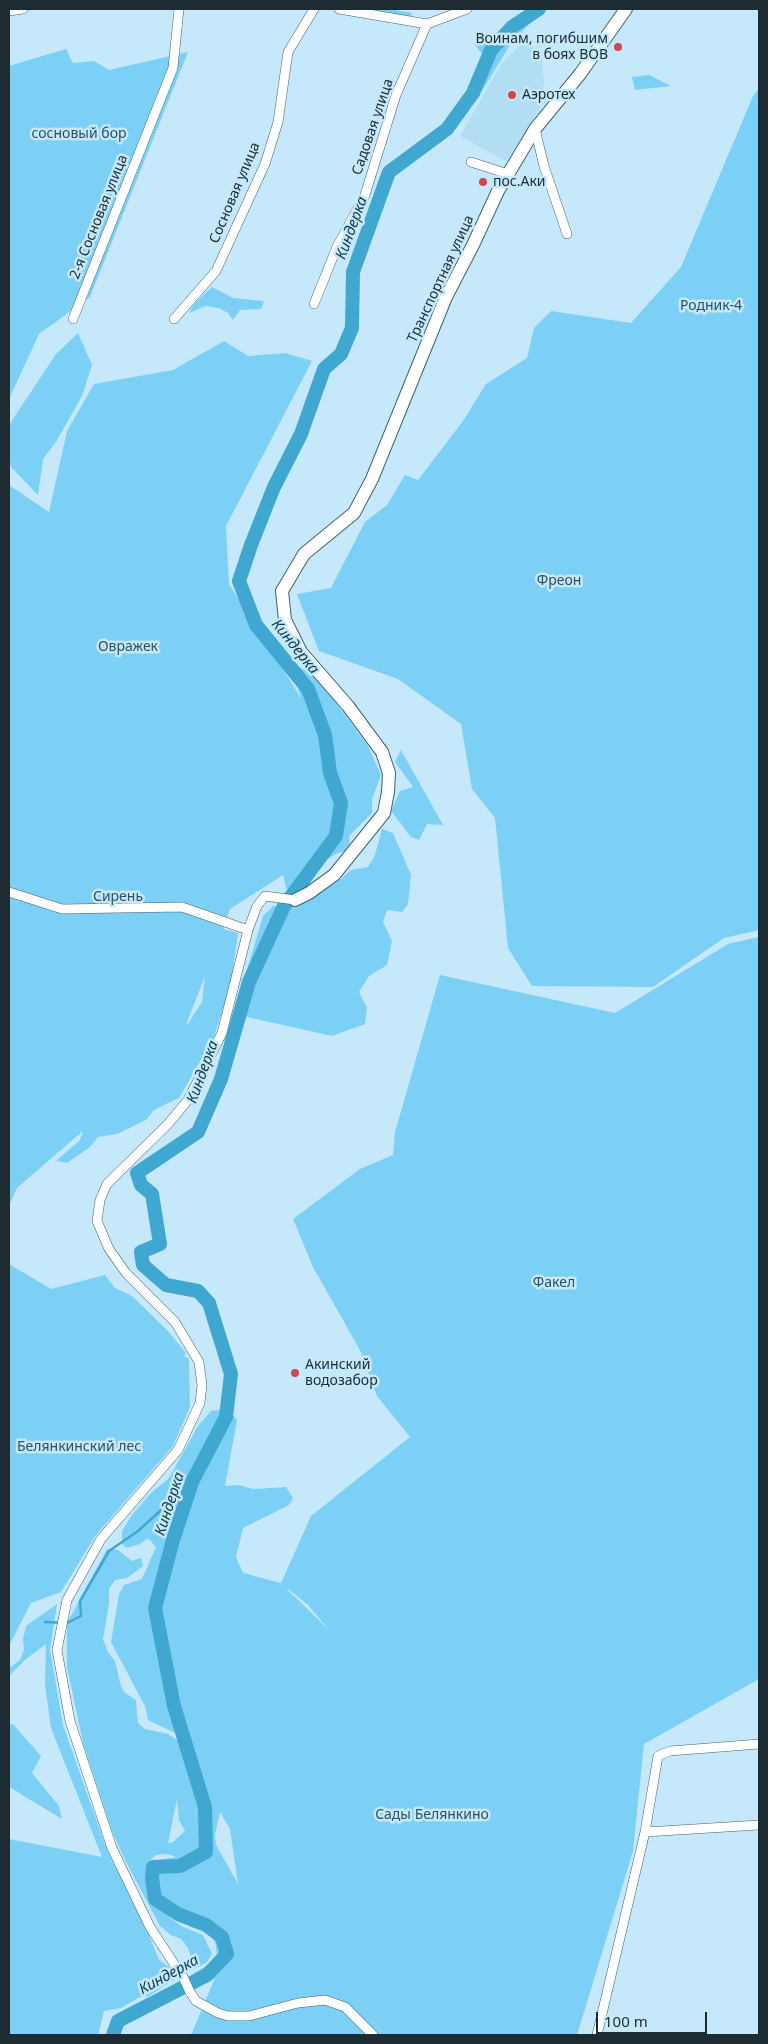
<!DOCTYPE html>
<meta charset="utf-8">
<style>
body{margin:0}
#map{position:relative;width:768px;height:2044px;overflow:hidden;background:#c5e9fa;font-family:"Noto Sans",sans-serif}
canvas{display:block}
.frame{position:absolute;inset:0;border:10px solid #1d2b32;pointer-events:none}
.scale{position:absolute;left:596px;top:2012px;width:111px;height:22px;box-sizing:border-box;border:2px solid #1d2b32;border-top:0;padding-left:6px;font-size:15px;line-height:18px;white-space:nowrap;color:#1d2b32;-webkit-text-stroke:4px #c5e9fa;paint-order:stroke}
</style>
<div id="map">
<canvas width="768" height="2044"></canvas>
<div class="frame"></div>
<div class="scale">100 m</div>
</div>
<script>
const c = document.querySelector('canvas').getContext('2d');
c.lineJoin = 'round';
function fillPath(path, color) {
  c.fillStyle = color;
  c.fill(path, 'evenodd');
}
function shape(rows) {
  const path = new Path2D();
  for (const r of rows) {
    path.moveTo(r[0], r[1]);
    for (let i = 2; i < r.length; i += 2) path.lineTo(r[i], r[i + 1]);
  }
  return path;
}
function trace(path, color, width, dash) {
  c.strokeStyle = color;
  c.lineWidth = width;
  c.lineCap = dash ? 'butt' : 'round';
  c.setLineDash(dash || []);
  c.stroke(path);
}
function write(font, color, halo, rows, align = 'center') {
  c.font = font + ' "Noto Sans",sans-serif';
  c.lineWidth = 5;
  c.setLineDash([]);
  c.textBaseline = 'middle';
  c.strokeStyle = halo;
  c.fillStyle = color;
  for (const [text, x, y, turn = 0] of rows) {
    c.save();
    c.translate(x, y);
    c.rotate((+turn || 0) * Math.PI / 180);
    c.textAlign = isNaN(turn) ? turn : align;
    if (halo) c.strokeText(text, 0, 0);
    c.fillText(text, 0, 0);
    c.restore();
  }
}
const built = shape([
 [526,40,542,58,544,82,540,108,527,130,506,161,460,136,502,63]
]);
const green = shape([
 [360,9,389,9,412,13,410,19,385,12],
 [529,16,530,23,510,45,482,91,476,86,475,71,483,55,476,46,480,41,487,44,517,17],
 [66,49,73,63,94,61,109,70,188,52,90,297,39,334,9,399,9,66],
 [649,75,671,86,635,90,632,77],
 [759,88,759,930,724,938,653,987,532,986,508,948,495,818,472,789,461,724,398,679,319,651,297,594,331,588,365,522,387,505,405,475,418,480,463,421,486,384,527,358,534,328,551,311,631,323,681,267,753,96],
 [212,287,233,298,264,301,261,309,240,310,233,320,228,313,219,308,206,306,189,313,194,304],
 [78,333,92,365,82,396,56,442,43,459,38,495,11,467,9,459,9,425,56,354],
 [224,341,248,356,285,353,312,361,226,526,229,584,301,698,297,685,297,666,316,676,368,746,381,775,372,799,372,813,349,836,350,850,338,853,324,861,306,890,288,895,283,875,230,909,223,929,238,933,231,983,214,1037,179,1098,154,1110,146,1120,117,1134,98,1137,90,1147,67,1163,56,1161,80,1140,83,1131,17,1188,9,1206,9,485,49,512,67,431,94,384,173,370],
 [205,976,202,1002,187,1025,186,1025],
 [401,750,443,825,427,824,419,840,411,837,391,811,400,791,413,787,395,762],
 [382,829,393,833,411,875,408,904,402,912,387,910,383,922,392,941,387,965,369,976,359,992,367,1008,365,1024,332,1036,247,1017,237,1003,263,916,273,906,297,906,336,883,351,870,368,867,375,855],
 [759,937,759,1679,644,1744,633,1851,577,2035,191,2035,215,1978,208,1982,197,1985,194,1978,194,1973,210,1964,217,1956,216,1946,212,1935,205,1930,193,1928,170,1914,155,1902,163,1912,173,1920,183,1927,203,1935,212,1954,207,1962,195,1969,188,1948,181,1939,171,1935,160,1926,125,1860,112,1831,83,1743,67,1667,67,1623,72,1614,107,1549,118,1550,132,1561,141,1558,143,1566,127,1578,115,1580,109,1589,109,1604,103,1639,108,1652,115,1661,121,1686,124,1692,136,1700,138,1723,145,1729,168,1734,180,1742,177,1734,148,1720,145,1706,111,1642,119,1594,124,1585,142,1579,156,1547,148,1538,140,1544,127,1548,122,1544,122,1531,132,1515,151,1493,169,1478,198,1426,211,1411,227,1409,237,1420,225,1486,239,1485,253,1489,286,1487,293,1498,289,1505,243,1528,236,1557,243,1573,281,1583,311,1516,410,1437,377,1396,361,1352,313,1267,293,1219,360,1169,393,1155,395,1132,440,975,615,1013,728,944],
 [287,1588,308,1605,329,1630,287,1589],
 [177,1799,179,1820,185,1831,173,1842,168,1843],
 [220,1812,230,1829,238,1884,216,1845,215,1835],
 [167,1854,176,1857,159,1860,152,1865,150,1877,152,1898,150,1896,148,1876,148,1862,156,1855],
 [9,1264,51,1289,105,1275,115,1288,132,1296,168,1331,186,1353,184,1356,189,1359,190,1407,173,1446,96,1535,61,1592,31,1603,9,1646],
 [57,1604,50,1650,63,1725,107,1850,145,1925,159,1960,173,1970,176,1978,149,1996,140,1997,121,2008,104,2011,98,2035,9,2035,9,1839,102,1857,51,1728,45,1685,46,1644,26,1659,9,1676,9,1668,20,1660,24,1650,23,1639,26,1626],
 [13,1724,41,1756,32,1773,59,1806,62,1819,9,1787,9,1725]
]);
const stream = shape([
 [45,1622,67,1623,81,1616,80,1601,109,1551,138,1531,192,1482]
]);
const river = shape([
 [113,2035,118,2021,207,1975,227,1954,222,1937,206,1925,178,1914,155,1899,152,1878,153,1867,180,1866,206,1852,205,1807,174,1706,155,1608,173,1540,192,1482,226,1417,231,1374,209,1303,198,1291,166,1285,143,1265,141,1252,160,1244,152,1194,141,1185,137,1173,198,1132,221,1079,249,982,284,906,336,836,341,803,330,773,325,735,308,689,256,625,239,581,251,545,274,487,301,434,324,369,341,354,352,328,353,272,389,172,447,129,473,93,491,50,512,27,539,9]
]);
const street = shape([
 [339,9,427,24],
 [9,11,23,9],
 [535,129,544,166,567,234],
 [471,162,508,174],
 [314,304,337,247,365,195,396,95,427,24,467,9],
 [73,319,173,68,179,9],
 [174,319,216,271,265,164,278,122,288,52,314,9],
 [9,892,62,909,182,907,248,930],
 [295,900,265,896,257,906,248,930,222,1033,188,1100,168,1124,107,1184,100,1200,97,1221,109,1249,126,1273,175,1322,199,1362,202,1385,200,1403,178,1450,101,1539,67,1600,57,1650,70,1721,112,1848,150,1927,184,1979,190,1992,196,2001,218,2013,228,2016,249,2016,298,2003,325,2000,345,2007,373,2035],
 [645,1832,759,1825],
 [597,2035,645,1832,658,1756,670,1751,759,1744]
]);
const secondary = shape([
 [295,900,309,893,334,875,384,813,388,792,389,773,382,752,348,706,301,652,285,620,282,591,304,554,354,513,372,479,446,297,473,245,498,191,535,129,580,74,626,9]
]);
const markers = [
 [618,47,5,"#d34351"],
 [512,95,5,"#d34351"],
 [483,182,5,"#d34351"],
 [295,1373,5,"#d34351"]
];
const poiNames = [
 ["Воинам, погибшим",608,39,"right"],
 ["в боях ВОВ",608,55,"right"],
 ["Аэротех",522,95],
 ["пос.Аки",493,182],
 ["Акинский",305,1365],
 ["водозабор",305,1381]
];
const streetNames = [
 ["Садовая улица",373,127,-71],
 ["Сосновая улица",235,193,-67],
 ["2-я Сосновая улица",99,217,-68],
 ["Транспортная улица",441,279,-65]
];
const parkNames = [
 ["сосновый бор",79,134],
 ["Родник-4",711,306],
 ["Фреон",559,581],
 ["Овражек",128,647],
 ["Сирень",118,897],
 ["Факел",554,1283],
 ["Белянкинский лес",79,1447],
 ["Сады Белянкино",432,1815]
];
const waterNames = [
 ["Киндерка",352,228,-70],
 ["Киндерка",295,647,51],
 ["Киндерка",203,1072,-70],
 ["Киндерка",170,1504,-72],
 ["Киндерка",169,1975,-29]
];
fillPath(built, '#b2def4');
fillPath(green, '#7cd0f6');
trace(stream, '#40a7d1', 2.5);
trace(river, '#40a7d1', 14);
trace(street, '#40606f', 10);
trace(secondary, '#40606f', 14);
trace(street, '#fff', 9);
trace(secondary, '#fff', 12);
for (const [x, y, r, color] of markers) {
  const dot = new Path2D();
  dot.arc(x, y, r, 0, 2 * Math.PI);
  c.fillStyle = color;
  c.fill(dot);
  trace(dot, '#c5e9fa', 2);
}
write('14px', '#1d2b32', '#c5e9fa', poiNames, 'left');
write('14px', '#1d2b32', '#c5e9fa', streetNames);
write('14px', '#285265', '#c5e9fa', parkNames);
write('italic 15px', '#0e3b4d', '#c5e9fa', waterNames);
</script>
